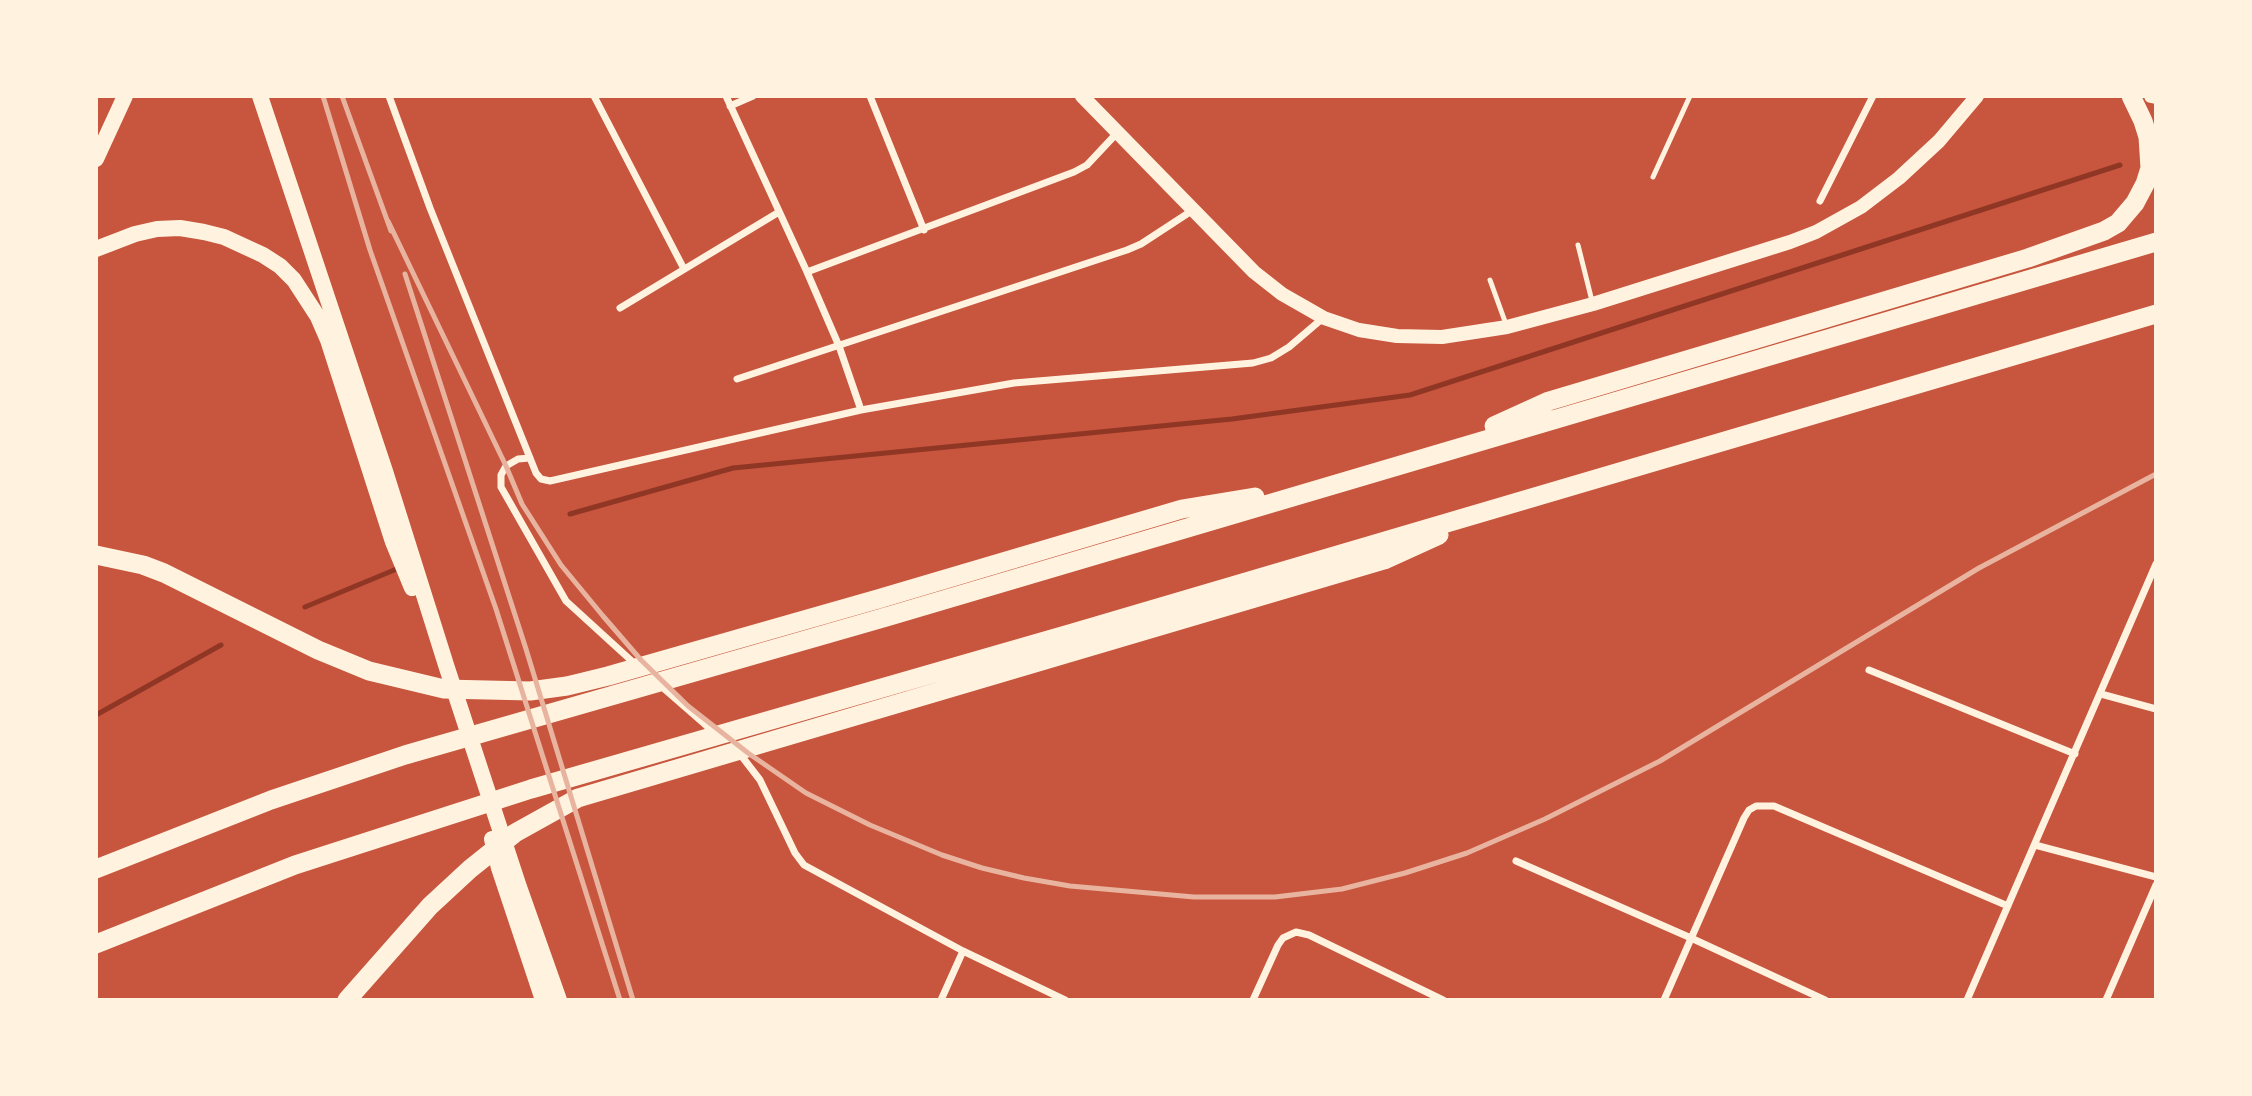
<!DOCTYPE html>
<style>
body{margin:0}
#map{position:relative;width:2252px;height:1096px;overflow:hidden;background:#c8553d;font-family:"Space Grotesk",sans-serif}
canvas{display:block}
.frame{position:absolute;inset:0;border:98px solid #fff3e0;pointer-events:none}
</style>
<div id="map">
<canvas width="2252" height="1096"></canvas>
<div class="frame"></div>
</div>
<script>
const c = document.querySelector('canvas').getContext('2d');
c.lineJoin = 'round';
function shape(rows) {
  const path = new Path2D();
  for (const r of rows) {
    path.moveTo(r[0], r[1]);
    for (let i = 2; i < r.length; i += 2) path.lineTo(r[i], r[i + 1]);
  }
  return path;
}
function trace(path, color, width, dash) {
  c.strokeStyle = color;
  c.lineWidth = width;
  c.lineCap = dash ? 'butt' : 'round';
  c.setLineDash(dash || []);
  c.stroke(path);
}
const stream = shape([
 [570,514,733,468,1232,419,1410,395,2120,165],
 [305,607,399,568],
 [96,715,221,645]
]);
const service = shape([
 [1653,177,1690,96],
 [1578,245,1592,301],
 [1490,280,1507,327]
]);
const minor = shape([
 [389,96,430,208,536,473,541,479,550,481,861,410,1014,383,1253,363,1271,358,1289,347,1323,318],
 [594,96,684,269],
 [726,96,807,272,839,346,861,410],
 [870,96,924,230],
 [730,106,753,96],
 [1820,201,1873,96],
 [807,272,1074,172,1087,165,1117,133],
 [620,308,779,212],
 [737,379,1127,250,1141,244,1193,210],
 [530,458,518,459,506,466,501,475,501,487,566,601,635,664],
 [1869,670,2075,754],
 [660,685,715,733],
 [2101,694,2156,709],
 [740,754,760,780,795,853,804,865,963,951,1065,1000],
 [2035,845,2156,877],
 [1516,861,1691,938,1825,1000],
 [941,1000,963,951],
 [1253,1000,1278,945,1283,938,1296,932,1309,935,1443,1000],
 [1664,1000,1744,818,1749,810,1756,806,1774,806,2008,906],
 [1967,1000,2156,564],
 [2106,1000,2156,885]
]);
const secondary = shape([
 [1082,96,1254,272,1282,294,1324,318,1359,330,1397,336,1442,337,1507,327,1593,304,1790,242,1816,232,1861,207,1899,178,1939,141,1977,96],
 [2151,96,2156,97]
]);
const primary = shape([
 [260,96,385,471,447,668,519,887,559,1000],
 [96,159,125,96],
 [96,249,135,234,157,229,180,228,204,232,224,237,263,255,280,266,294,280,318,317,328,340,393,542,412,588],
 [492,839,499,868,543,1000]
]);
const motorway = shape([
 [1494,426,1549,401,2028,258,2104,231,2118,223,2135,203,2145,184,2150,168,2148,137,2143,121,2131,96],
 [96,555,143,565,164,573,318,650,369,671,444,689,530,691,567,686,608,676,878,599,1182,509,1255,497],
 [96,869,271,800,405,755,886,617,2156,242],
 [96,944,295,865,531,789,1073,633,2156,314],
 [347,1000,430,906,470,869,515,833,578,798,1384,560,1439,535]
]);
const rail = shape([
 [323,96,370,250,496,609,620,1000],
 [342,96,391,231],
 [388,221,506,466,522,504,561,565,603,616,641,660,688,706,748,753,806,793,870,825,942,855,982,868,1024,878,1070,886,1194,897,1275,897,1342,889,1405,873,1467,853,1545,819,1660,761,1979,568,2156,474],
 [405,274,526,649,633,1000]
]);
trace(stream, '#8f3625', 5);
trace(service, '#fff3e0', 5);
trace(minor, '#fff3e0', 7);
trace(secondary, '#fff3e0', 14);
trace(primary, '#fff3e0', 16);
trace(motorway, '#fff3e0', 19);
trace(rail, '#e9b49f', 5);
</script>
